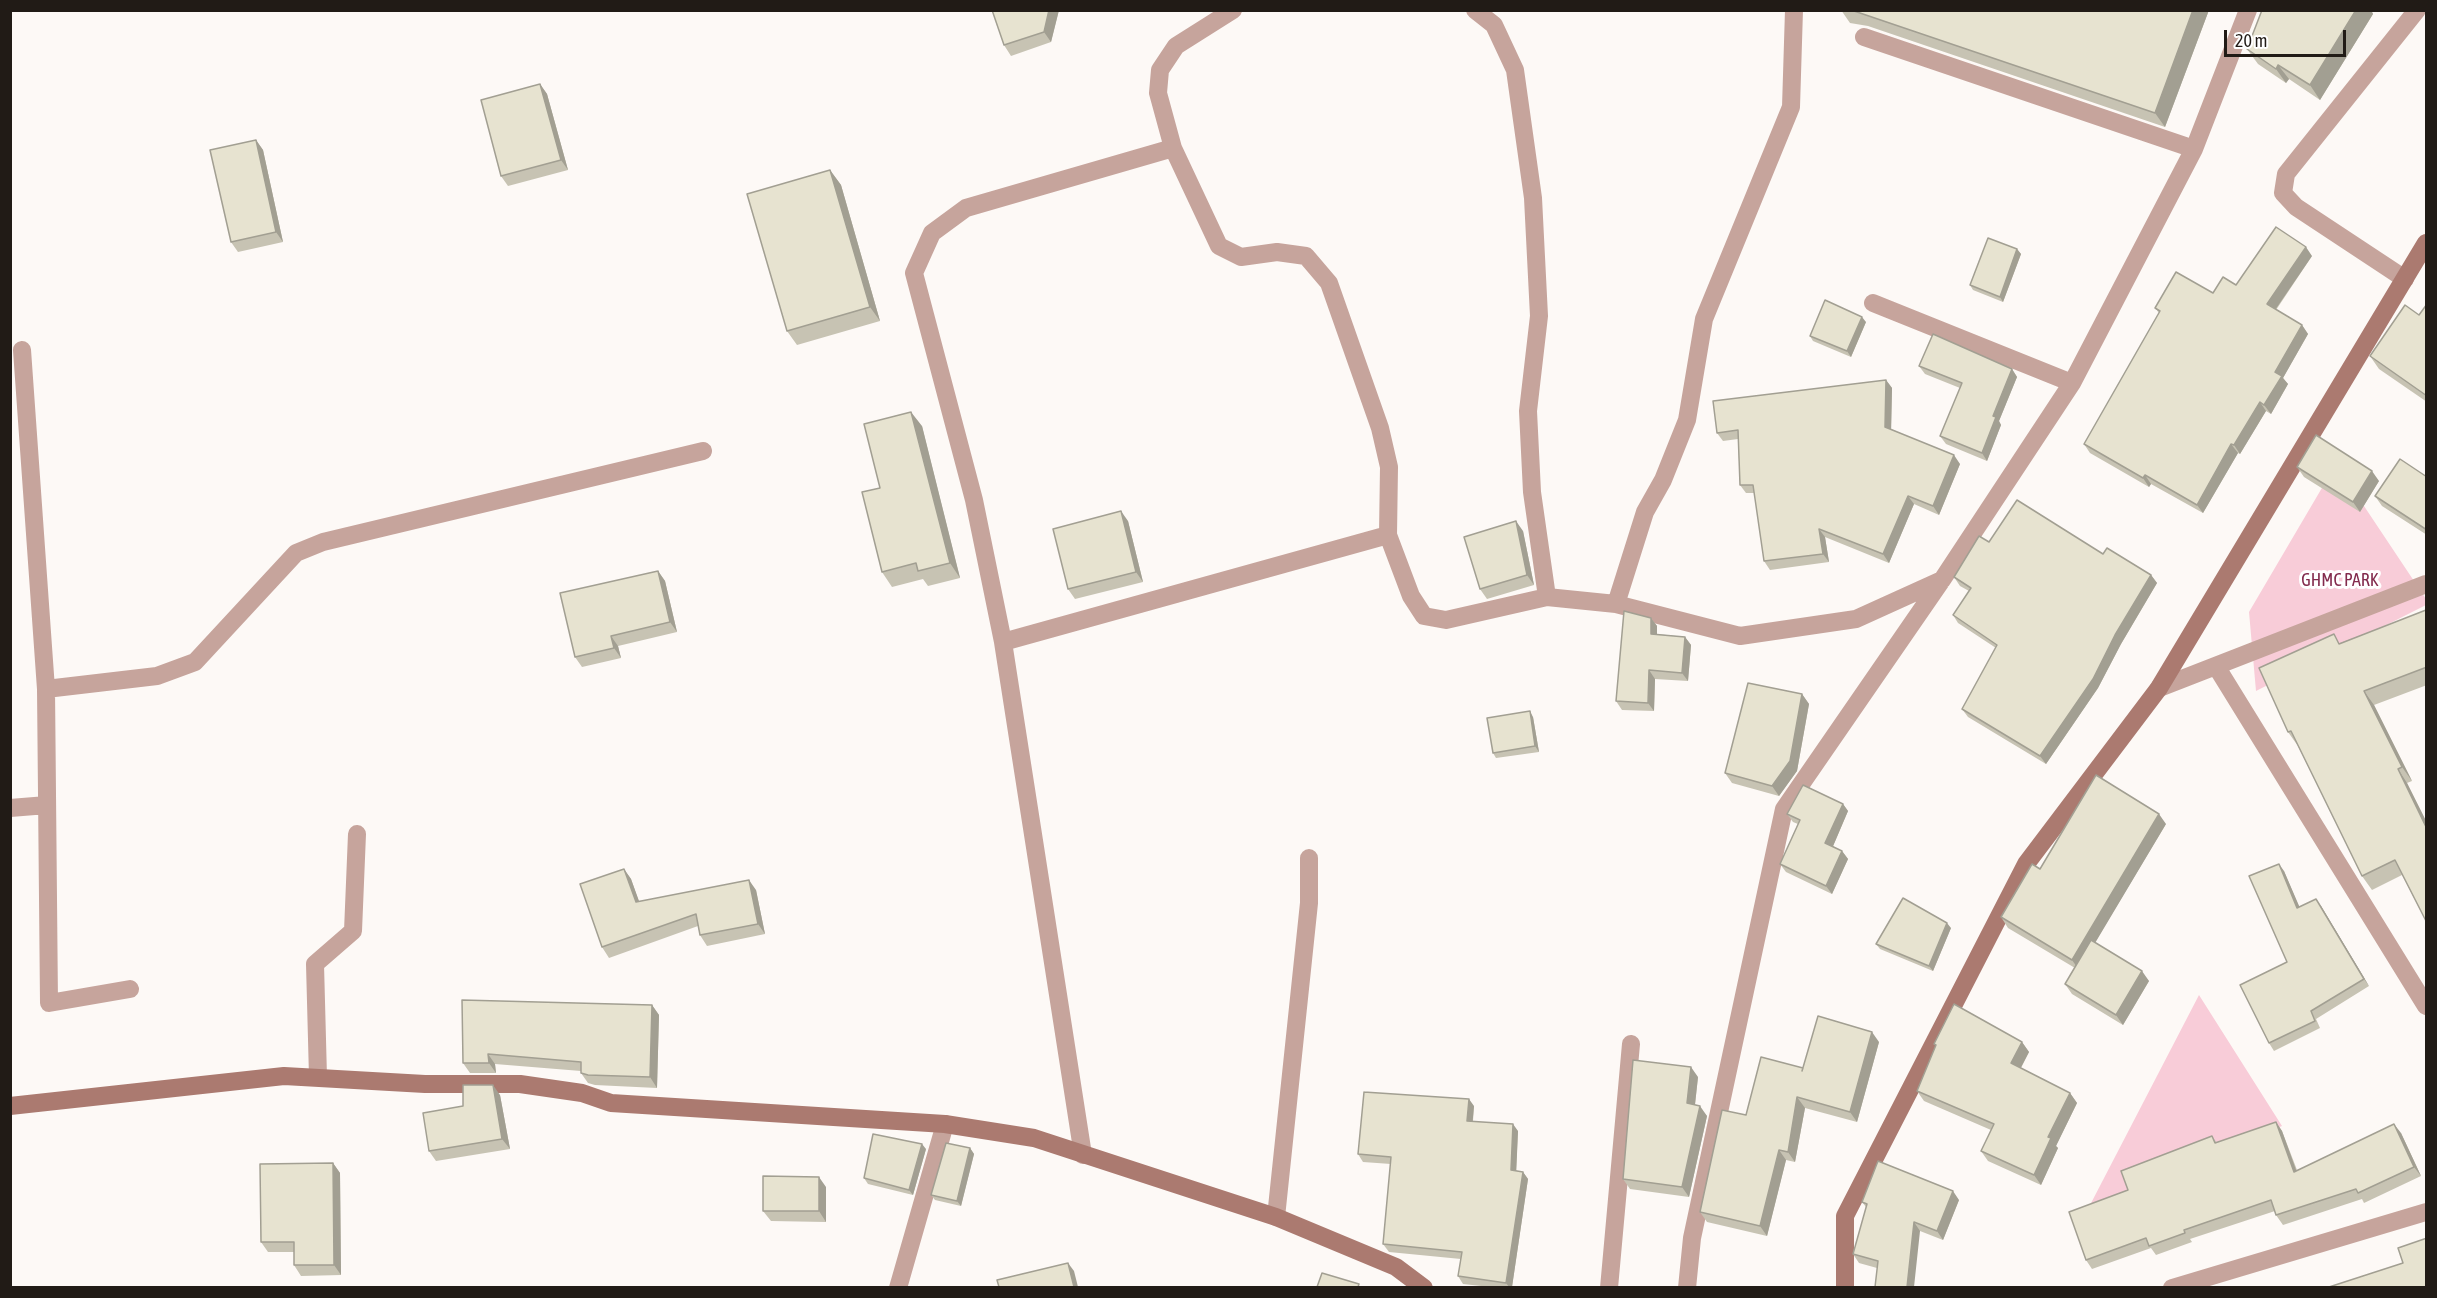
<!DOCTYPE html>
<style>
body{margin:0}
#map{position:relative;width:2437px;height:1298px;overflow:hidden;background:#fdf9f6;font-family:"Asap Condensed",sans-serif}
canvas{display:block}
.frame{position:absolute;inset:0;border:12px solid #211b16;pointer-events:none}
.scale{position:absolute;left:2224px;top:30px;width:122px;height:27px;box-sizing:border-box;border:3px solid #211b16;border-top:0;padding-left:8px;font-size:18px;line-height:21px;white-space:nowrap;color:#211b16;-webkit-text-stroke:4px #fff;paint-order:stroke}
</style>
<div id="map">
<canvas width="2437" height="1298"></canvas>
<div class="frame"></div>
<div class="scale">20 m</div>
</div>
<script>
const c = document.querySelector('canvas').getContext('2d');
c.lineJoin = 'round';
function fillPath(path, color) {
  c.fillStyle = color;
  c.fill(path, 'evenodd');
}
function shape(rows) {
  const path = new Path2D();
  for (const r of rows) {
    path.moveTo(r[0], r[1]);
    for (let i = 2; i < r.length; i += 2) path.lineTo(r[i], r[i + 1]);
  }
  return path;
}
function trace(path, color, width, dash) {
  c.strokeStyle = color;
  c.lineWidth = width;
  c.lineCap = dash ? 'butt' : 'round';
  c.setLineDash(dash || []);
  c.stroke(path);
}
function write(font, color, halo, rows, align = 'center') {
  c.font = font + ' "Asap Condensed",sans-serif';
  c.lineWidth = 6;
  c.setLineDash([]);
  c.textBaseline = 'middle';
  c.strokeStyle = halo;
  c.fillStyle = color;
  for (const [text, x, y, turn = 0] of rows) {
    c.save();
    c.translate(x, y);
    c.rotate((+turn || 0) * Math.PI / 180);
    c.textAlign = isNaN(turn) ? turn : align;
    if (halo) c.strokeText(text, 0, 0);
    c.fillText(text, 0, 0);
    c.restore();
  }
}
const green = shape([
 [2336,464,2426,599,2426,605,2256,691,2249,612],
 [2199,995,2282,1126,2089,1207]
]);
const street = shape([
 [1864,37,2194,149],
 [1173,148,1158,93,1160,70,1176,46,1233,10],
 [2405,279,2296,207,2283,193,2286,174,2417,10],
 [1873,303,2072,383],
 [22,350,46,689,49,1003,130,989],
 [1547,597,1616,604,1645,512,1663,480,1687,420,1704,319,1791,107,1794,10],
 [1616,604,1740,636,1856,619,1942,580],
 [1003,642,1388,535],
 [2216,666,2426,1006],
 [2159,688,2426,584],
 [46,689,157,676,195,662,296,553,323,542,703,451],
 [10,808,47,805],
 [318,1077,315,964,353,931,357,834],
 [1083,1155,1003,642,974,500,914,273,932,233,966,208,1173,148,1219,246,1241,257,1277,252,1306,256,1329,283,1380,428,1389,467,1388,535,1411,596,1424,616,1446,620,1547,597,1532,492,1528,411,1539,316,1533,198,1515,70,1494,25,1475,10],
 [1276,1217,1309,903,1309,858],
 [898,1288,945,1124],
 [1609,1288,1631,1044],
 [1687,1288,1692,1238,1784,809,1942,580,2072,383,2194,149,2248,10],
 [2172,1288,2426,1212]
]);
const secondary = shape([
 [10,1106,284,1076,425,1084,520,1084,582,1093,611,1103,945,1124,1034,1138,1276,1217,1396,1267,1424,1288],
 [1845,1288,1845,1216,2026,864,2159,688,2426,243]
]);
const wall = shape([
 [1059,10,1051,42,1011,56,1004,45],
 [1841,10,2209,10,2165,127,1868,26,1850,23],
 [2262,10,2371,10,2373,14,2320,100,2289,79,2286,83,2258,64,2247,49],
 [540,84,547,94,568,170,508,186,501,176],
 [256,140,263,150,283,242,238,252,231,242],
 [830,170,841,185,880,321,797,345,787,331],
 [2017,249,2021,254,2003,302,1973,290,1970,285],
 [2312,256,2276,310,2302,325,2308,334,2283,378,2288,384,2271,414,2266,411,2240,454,2238,453,2203,513,2151,484,2149,487,2090,453,2084,444,2159,313,2155,308,2213,293],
 [2427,304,2427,402,2379,369,2370,356,2419,315],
 [1866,322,1851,357,1813,341,1810,336],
 [1919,366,2012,369,2017,377,1999,421,2001,425,1987,461,1946,444,1940,436,1960,388,1925,374],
 [1886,380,1892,388,1891,429,1960,464,1939,515,1914,504,1889,563,1825,537,1829,562,1770,570,1764,561,1755,493,1746,493,1740,485,1738,439,1723,441,1717,433],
 [922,426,960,578,928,586,923,579,892,587,882,572,880,488],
 [2297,467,2379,481,2360,512,2304,477],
 [2427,477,2427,535,2382,506,2375,496],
 [1128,521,1143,582,1075,599,1068,589],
 [1523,531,1534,585,1487,599,1480,589],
 [1989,542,2103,554,2151,575,2157,583,2121,644,2098,688,2046,764,1968,717,1962,709,1996,648,1958,623,1953,615,1969,591,1960,586,1954,577],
 [658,571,665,581,677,632,618,646,621,658,582,667,575,657],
 [2427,611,2427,685,2374,705,2412,781,2407,783,2427,823,2427,923,2402,875,2372,890,2362,876,2298,746,2288,732,2340,643],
 [1651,618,1657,626,1657,634,1685,637,1691,645,1688,681,1655,679,1654,711,1622,710,1616,701],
 [1802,694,1809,704,1797,771,1779,796,1732,783,1725,773],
 [1533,717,1539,752,1496,758,1493,753],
 [1843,804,1848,811,1833,846,1842,851,1848,859,1832,894,1786,872,1780,864,1798,824,1793,822,1787,814],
 [2166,824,2095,942,2149,981,2123,1025,2072,994,2065,984,2075,968,2008,928,2001,917,2040,869],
 [624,869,631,879,639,902,756,890,765,934,707,946,700,935,698,926,609,958,602,947],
 [2284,871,2299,907,2321,906,2369,986,2316,1019,2320,1028,2274,1051,2269,1043,2287,962],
 [1951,928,1933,971,1880,949,1876,944],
 [462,1000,652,1005,659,1015,657,1088,595,1085,588,1083,581,1073,581,1071,495,1064,496,1073,470,1073,463,1063],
 [1879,1042,1857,1122,1805,1108,1795,1162,1786,1160,1767,1236,1707,1222,1700,1212,1746,1115,1803,1068],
 [2022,1042,2029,1052,2021,1068,2070,1093,2077,1103,2056,1146,2058,1148,2041,1185,1988,1161,1981,1151,1991,1130,1924,1101,1917,1091,1936,1046,1934,1044],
 [1698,1077,1695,1105,1707,1116,1689,1197,1630,1189,1623,1179],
 [500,1095,510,1149,436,1161,429,1151,463,1106],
 [1474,1106,1473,1121,1518,1131,1516,1171,1523,1172,1528,1179,1512,1287,1490,1287,1463,1284,1458,1276,1461,1259,1389,1252,1383,1244,1391,1164,1363,1162,1358,1154],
 [2276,1122,2282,1131,2297,1170,2401,1133,2421,1176,2364,1203,2362,1199,2283,1225,2276,1215,2275,1211,2190,1239,2192,1242,2156,1255,2151,1248,2092,1269,2086,1260,2128,1190,2212,1136,2217,1143],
 [970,1148,974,1154,961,1206,935,1200,931,1195],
 [926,1149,913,1195,868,1184,864,1178],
 [333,1163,340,1173,341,1275,301,1276,294,1265,294,1252,268,1252,261,1242],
 [826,1187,826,1222,771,1221,763,1211],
 [1959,1200,1943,1240,1920,1231,1877,1268,1859,1263,1853,1254,1866,1207,1862,1202]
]);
const shadedWall = shape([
 [1049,10,1059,10,1051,42,1044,32],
 [2193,10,2209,10,2165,127,2155,113],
 [2356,10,2371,10,2373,14,2320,100,2310,85],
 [2278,65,2289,79,2286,83,2276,69],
 [540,84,547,94,568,170,561,160],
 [256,140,263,150,283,242,276,232],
 [830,170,841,185,880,321,870,307],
 [2306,247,2312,256,2273,313,2267,304],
 [2017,249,2021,254,2003,302,2000,297],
 [1862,317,1866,322,1851,357,1847,351],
 [2302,325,2308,334,2283,378,2288,384,2271,414,2264,405,2275,372],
 [2012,369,2017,377,1999,421,2001,425,1987,461,1982,453,1993,416],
 [1886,380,1892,388,1891,435,1885,427],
 [2260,402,2266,411,2240,454,2234,445],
 [911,412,922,426,960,578,950,563],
 [2231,444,2238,453,2203,513,2197,505],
 [1954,455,1960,464,1939,515,1933,506],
 [2372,471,2379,481,2360,512,2353,502],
 [2145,475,2151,484,2149,487,2143,478],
 [1908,496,1914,504,1889,563,1883,554],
 [1121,511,1128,521,1143,582,1136,572],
 [1516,521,1523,531,1534,585,1527,575],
 [1819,529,1825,537,1829,562,1823,554],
 [658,571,665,581,677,632,670,622],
 [2151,575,2157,583,2121,644,2098,688,2046,764,2040,756],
 [1651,618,1657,626,1657,642,1651,634],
 [611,636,618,646,621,658,614,648],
 [1685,637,1691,645,1688,681,1682,673],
 [1649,670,1655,679,1654,711,1648,703],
 [2364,691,2374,705,2412,781,2402,767],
 [1802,694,1809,704,1797,771,1779,796,1772,786],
 [1530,711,1533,717,1539,752,1535,746],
 [2398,769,2407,783,2427,823,2427,829],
 [1843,804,1848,811,1831,851,1825,843],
 [2159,814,2166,824,2079,970,2072,960],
 [1842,851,1848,859,1832,894,1826,886],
 [2279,864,2284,871,2303,915,2297,908],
 [624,869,631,879,643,912,636,902],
 [749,880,756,890,765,934,758,924],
 [2316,899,2321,906,2369,986,2364,979],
 [1947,923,1951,928,1933,971,1929,966],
 [2142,971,2149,981,2123,1025,2116,1015],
 [652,1005,659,1015,657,1088,650,1077],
 [1872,1032,1879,1042,1857,1122,1850,1112],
 [2022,1042,2029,1052,2018,1073,2011,1063],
 [488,1054,495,1064,496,1073,489,1063],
 [1691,1067,1698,1077,1694,1113,1687,1103],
 [493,1085,500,1095,510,1149,502,1139],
 [2070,1093,2077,1103,2056,1146,2058,1148,2041,1185,2034,1175,2048,1137],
 [1797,1097,1805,1108,1795,1162,1788,1152],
 [1469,1099,1474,1106,1472,1128,1467,1121],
 [1700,1106,1707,1116,1689,1197,1682,1187],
 [2276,1122,2282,1131,2300,1181,2294,1172],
 [1513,1124,1518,1131,1516,1177,1511,1170],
 [2394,1124,2401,1133,2421,1176,2414,1167],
 [922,1144,926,1149,913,1195,909,1190],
 [970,1148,974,1154,961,1206,957,1201],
 [1779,1150,1786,1160,1767,1236,1760,1226],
 [333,1163,340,1173,341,1275,334,1265],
 [1523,1172,1528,1179,1512,1287,1509,1287,1506,1283],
 [819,1177,826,1187,826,1222,819,1211],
 [1953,1191,1959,1200,1943,1240,1937,1231],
 [1914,1222,1920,1231,1914,1287,1907,1287],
 [1068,1263,1074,1271,1078,1287,1074,1287]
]);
const building = shape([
 [992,10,1049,10,1044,32,1004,45,992,10],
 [1851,10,2193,10,2155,113,1857,12,1851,10],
 [2262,10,2356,10,2310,85,2278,65,2276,69,2247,49,2262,10],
 [540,84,561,160,501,176,481,100,540,84],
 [256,140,276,232,231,242,210,150,256,140],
 [830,170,870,307,787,331,747,194,830,170],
 [2276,227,2306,247,2267,304,2302,325,2275,372,2282,376,2264,405,2260,402,2234,445,2231,444,2197,505,2145,475,2143,478,2084,444,2160,311,2155,308,2176,272,2213,293,2223,277,2236,285,2276,227],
 [1988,238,2017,249,2000,297,1970,285,1988,238],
 [1825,300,1862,317,1847,351,1810,336,1825,300],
 [2427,304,2427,396,2370,356,2405,305,2419,315,2427,304],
 [1933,334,2012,369,1993,416,1996,417,1982,453,1940,436,1962,383,1919,366,1933,334],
 [1886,380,1885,427,1954,455,1933,506,1908,496,1883,554,1819,529,1823,554,1764,561,1753,485,1740,485,1738,430,1717,433,1713,401,1886,380],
 [911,412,950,563,918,571,916,563,882,572,862,492,880,488,864,424,911,412],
 [2316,435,2372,471,2353,502,2297,467,2316,435],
 [2400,459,2427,477,2427,530,2375,496,2400,459],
 [2017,500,2103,554,2107,548,2151,575,2115,635,2093,679,2040,756,1962,709,1997,645,1953,615,1971,588,1954,577,1979,536,1989,542,2017,500],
 [1121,511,1136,572,1068,589,1053,529,1121,511],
 [1516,521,1527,575,1480,589,1464,537,1516,521],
 [658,571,670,622,611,636,614,648,575,657,560,593,658,571],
 [2426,610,2427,667,2364,691,2402,767,2398,769,2427,829,2427,923,2395,860,2362,876,2291,731,2288,732,2259,668,2334,634,2339,644,2426,610],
 [1624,611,1651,618,1651,634,1685,637,1682,673,1649,670,1648,703,1616,701,1624,611],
 [1748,683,1802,694,1790,761,1772,786,1725,773,1748,683],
 [1530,711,1535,746,1493,753,1487,718,1530,711],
 [2096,775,2159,814,2072,960,2001,917,2032,864,2040,869,2096,775],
 [1803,785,1843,804,1825,843,1842,851,1826,886,1780,864,1800,820,1787,814,1803,785],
 [2279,864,2297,908,2316,899,2364,979,2311,1011,2315,1021,2269,1043,2240,985,2287,962,2249,876,2279,864],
 [624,869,636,902,749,880,758,924,700,935,696,914,602,947,580,884,624,869],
 [1903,898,1947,923,1929,966,1876,944,1903,898],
 [2091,940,2142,971,2116,1015,2065,984,2091,940],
 [462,1000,652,1005,650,1077,588,1075,581,1073,581,1062,488,1054,489,1063,463,1063,462,1000],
 [1954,1004,2022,1042,2011,1063,2070,1093,2048,1137,2051,1138,2034,1175,1981,1151,1994,1124,1917,1091,1936,1045,1934,1044,1954,1004],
 [1818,1016,1872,1032,1850,1112,1797,1097,1788,1152,1779,1150,1760,1226,1700,1212,1722,1110,1746,1115,1761,1057,1803,1068,1802,1071,1818,1016],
 [1633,1060,1691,1067,1687,1103,1700,1106,1682,1187,1623,1179,1633,1060],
 [463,1085,493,1085,502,1139,429,1151,423,1113,463,1106,463,1085],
 [1364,1092,1469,1099,1467,1121,1513,1124,1511,1170,1523,1172,1506,1283,1458,1276,1462,1252,1383,1244,1391,1157,1358,1154,1364,1092],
 [2276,1122,2294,1172,2394,1124,2414,1167,2358,1193,2356,1189,2276,1215,2271,1200,2184,1230,2185,1233,2149,1246,2146,1238,2086,1260,2069,1212,2128,1190,2121,1171,2212,1136,2215,1143,2276,1122],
 [873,1134,922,1144,909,1190,864,1178,873,1134],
 [946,1143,970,1148,957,1201,931,1195,946,1143],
 [1878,1161,1953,1191,1937,1231,1914,1222,1907,1287,1875,1287,1878,1261,1853,1254,1867,1204,1862,1202,1878,1161],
 [333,1163,334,1265,294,1265,294,1242,261,1242,260,1164,333,1163],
 [763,1176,819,1177,819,1211,763,1211,763,1176],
 [2427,1238,2427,1287,2329,1287,2403,1263,2398,1248,2427,1238],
 [1068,1263,1074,1287,999,1287,997,1280,1068,1263],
 [1322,1273,1359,1284,1358,1287,1317,1287,1322,1273]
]);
const parkNames = [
 ["GHMC PARK",2340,580]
];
fillPath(green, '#f8ccd8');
trace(street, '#c6a49c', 18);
trace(secondary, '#ab7a70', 18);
fillPath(wall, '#c7c3b3');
fillPath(shadedWall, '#a29f92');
fillPath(building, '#e7e3d0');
trace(building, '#a29f92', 1.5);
write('18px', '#832b4d', '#fff', parkNames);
</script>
